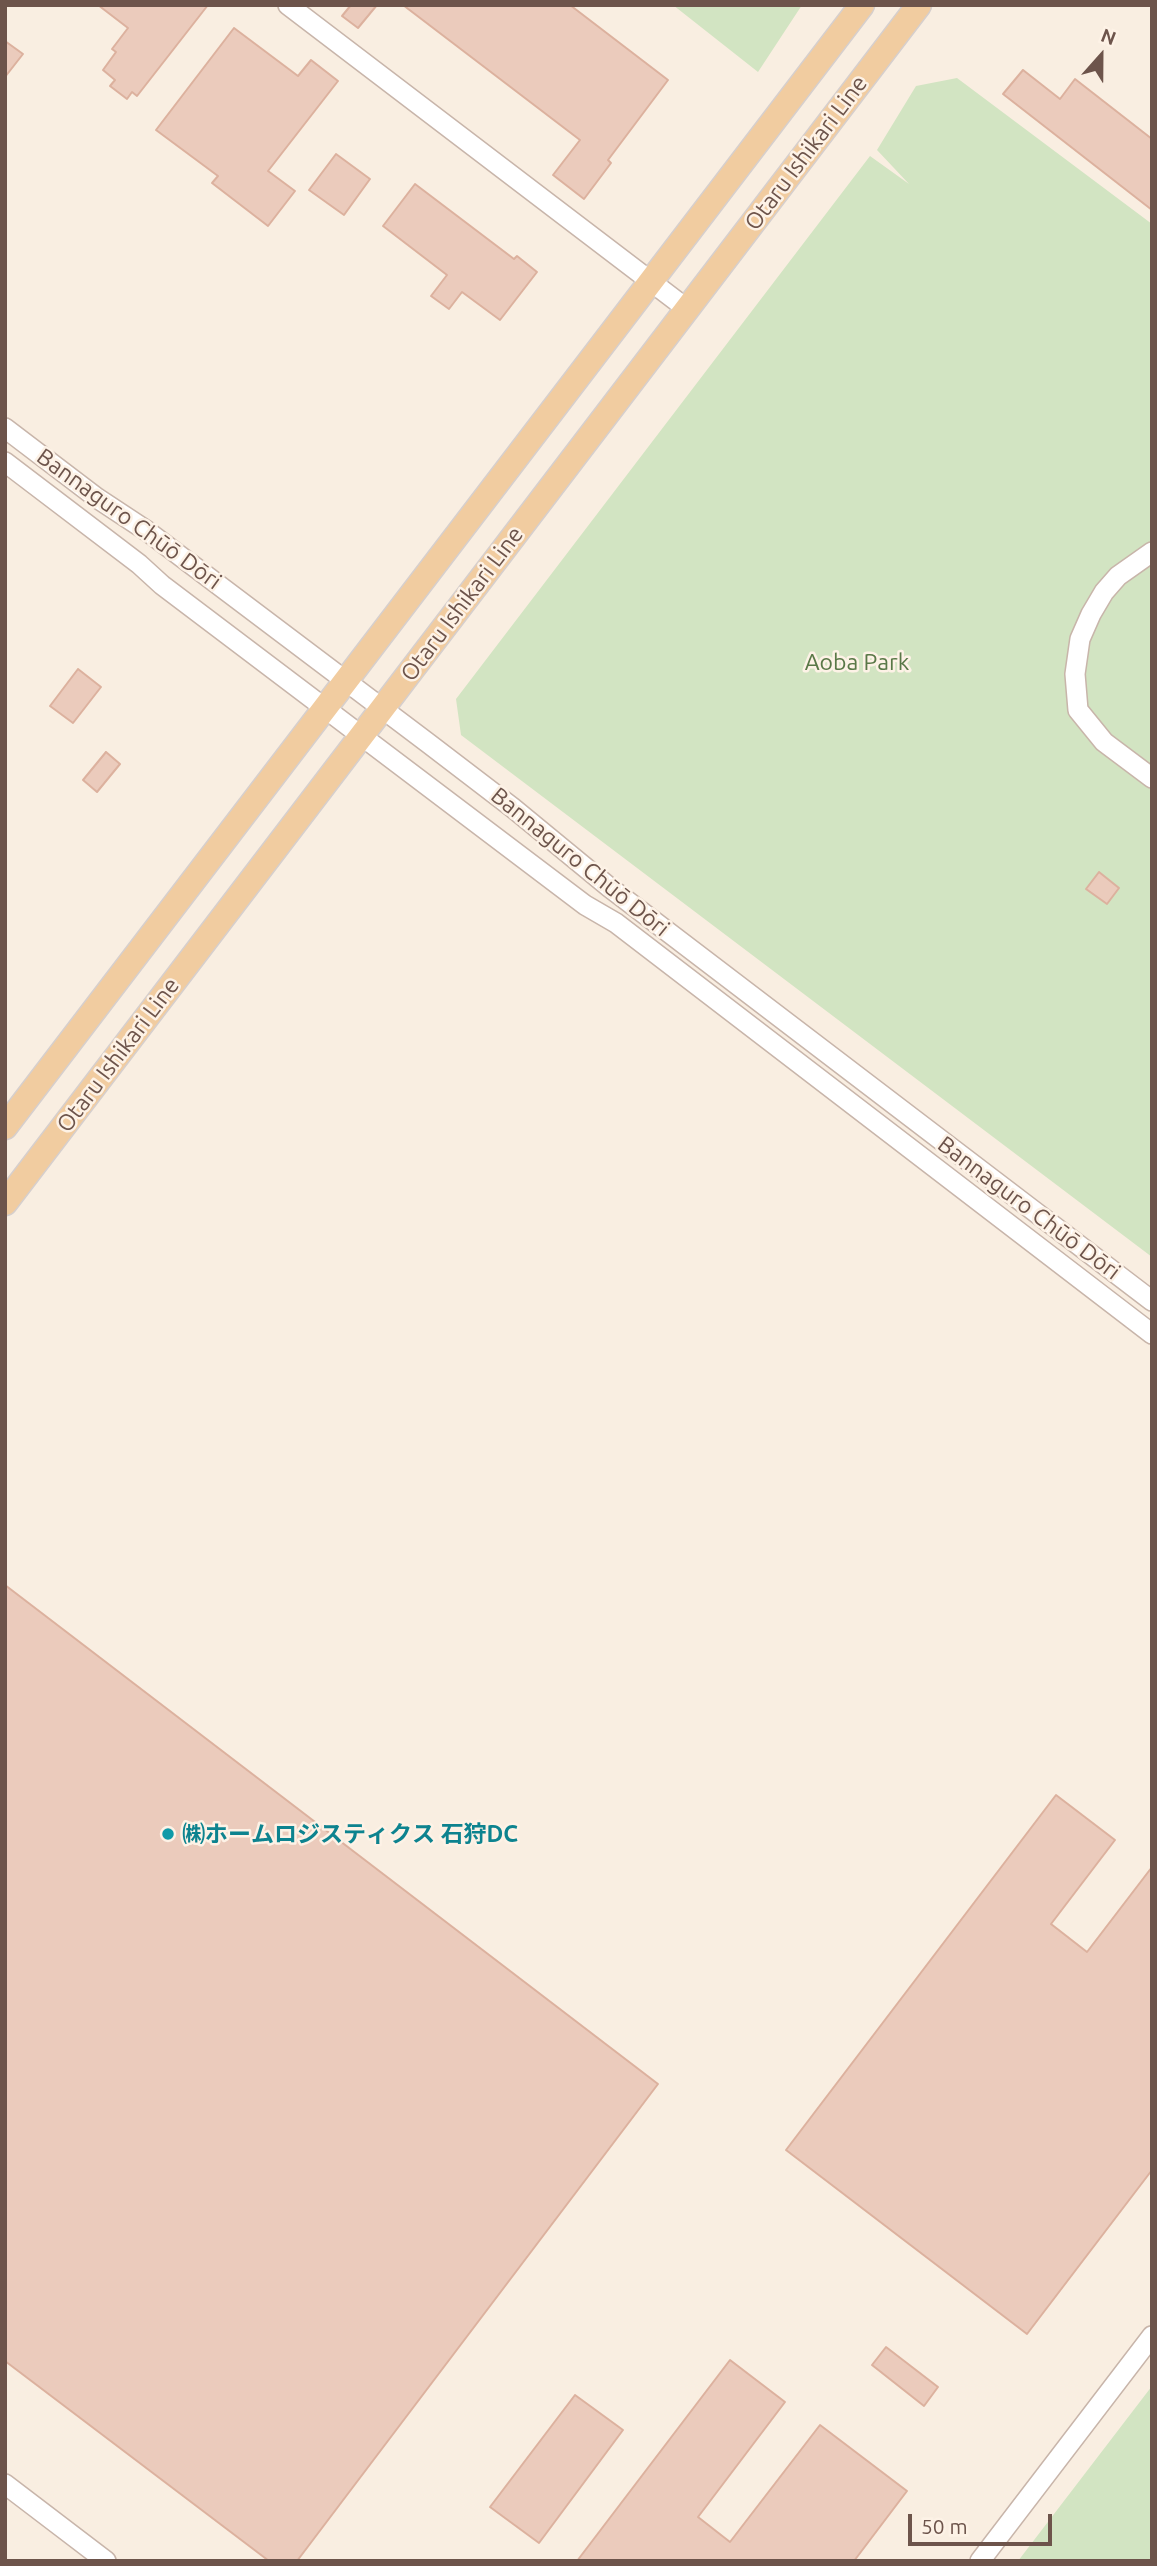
<!DOCTYPE html>
<meta charset="utf-8">
<style>
body{margin:0}
#map{position:relative;width:1157px;height:2566px;overflow:hidden;background:#f9eee1;font-family:Ubuntu,sans-serif}
canvas{display:block}
.frame{position:absolute;inset:0;border:7px solid #6d544b;pointer-events:none}
.north{position:absolute;left:1066px;top:21px;width:70px;height:70px;-webkit-text-stroke:5px #fdf2e6;paint-order:stroke;rotate:21deg;font-size:19px;font-weight:700;line-height:28px;text-align:center;color:#6d544b}
.north::after{content:'';display:block;margin:auto;width:24px;height:32px;background:#6d544b;clip-path:polygon(50% 0,100% 100%,50% 72%,0 100%)}
.scale{position:absolute;left:908px;top:2514px;width:144px;height:32px;box-sizing:border-box;border:4px solid #6d544b;border-top:0;padding-left:9px;font-size:21px;line-height:24px;white-space:nowrap;color:#6d544b;-webkit-text-stroke:5px #fdf2e6;paint-order:stroke}
</style>
<div id="map">
<canvas width="1157" height="2566"></canvas>
<div class="frame"></div>
<div class="north">N</div>
<div class="scale">50 m</div>
</div>
<script>
const c = document.querySelector('canvas').getContext('2d');
c.lineJoin = 'round';
function fillPath(path, color) {
  c.fillStyle = color;
  c.fill(path, 'evenodd');
}
function shape(rows) {
  const path = new Path2D();
  for (const r of rows) {
    path.moveTo(r[0], r[1]);
    for (let i = 2; i < r.length; i += 2) path.lineTo(r[i], r[i + 1]);
  }
  return path;
}
function trace(path, color, width, dash) {
  c.strokeStyle = color;
  c.lineWidth = width;
  c.lineCap = dash ? 'butt' : 'round';
  c.setLineDash(dash || []);
  c.stroke(path);
}
function write(font, color, halo, rows, align = 'center') {
  c.font = font + ' Ubuntu,"Noto Sans JP",sans-serif';
  c.lineWidth = 5;
  c.setLineDash([]);
  c.textBaseline = 'middle';
  c.strokeStyle = halo;
  c.fillStyle = color;
  for (const [text, x, y, turn = 0] of rows) {
    c.save();
    c.translate(x, y);
    c.rotate((+turn || 0) * Math.PI / 180);
    c.textAlign = isNaN(turn) ? turn : align;
    if (halo) c.strokeText(text, 0, 0);
    c.fillText(text, 0, 0);
    c.restore();
  }
}
const green = shape([
 [673,5,802,5,758,72],
 [957,78,1152,224,1152,1257,461,735,456,699,870,156,909,184,877,150,916,86],
 [1152,2386,1152,2561,1018,2561]
]);
const building = shape([
 [98,5,208,5,137,96,132,92,127,99,110,86,115,80,103,70,116,52,112,49,128,28,98,5],
 [351,5,377,5,358,28,342,16,351,5],
 [403,5,570,5,668,80,608,160,611,163,584,199,553,175,580,140,403,5],
 [234,28,298,76,311,60,338,81,268,171,295,191,268,226,212,183,218,176,156,130,234,28],
 [5,41,23,54,5,77,5,41],
 [1023,70,1060,99,1075,79,1152,139,1152,210,1003,94,1023,70],
 [336,154,370,179,344,215,309,190,336,154],
 [415,184,514,259,517,256,537,272,500,320,462,292,449,309,431,296,447,275,383,226,415,184],
 [78,669,101,687,73,723,50,706,78,669],
 [106,752,120,764,97,792,83,780,106,752],
 [1099,872,1119,888,1107,904,1086,889,1099,872],
 [5,1585,658,2084,297,2561,269,2561,5,2361,5,1585],
 [1056,1795,1115,1840,1051,1924,1087,1952,1152,1867,1152,2170,1027,2334,786,2150,1056,1795],
 [886,2347,938,2387,924,2406,872,2365,886,2347],
 [730,2360,785,2402,698,2517,730,2542,820,2425,907,2491,854,2561,577,2561,730,2360],
 [575,2395,623,2430,539,2543,490,2507,575,2395]
]);
const minor = shape([
 [288,5,687,309],
 [5,428,97,498,147,531,428,743,513,808,609,887,1152,1301],
 [5,462,139,564,162,585,585,905,616,923,1152,1334],
 [1152,552,1118,576,1104,592,1091,614,1080,639,1075,674,1078,710,1104,742,1152,778],
 [5,2484,106,2561],
 [980,2561,1152,2336]
]);
const major = shape([
 [5,1127,862,5],
 [5,1203,919,5]
]);
const markers = [
 [168,1834,7,"#0f9aa8"]
];
const streetNames = [
 ["Otaru Ishikari Line",806,153,-53],
 ["Bannaguro Chūō Dōri",129,519,36],
 ["Otaru Ishikari Line",462,604,-53],
 ["Bannaguro Chūō Dōri",580,862,39],
 ["Otaru Ishikari Line",118,1055,-53],
 ["Bannaguro Chūō Dōri",1029,1208,37]
];
const parkNames = [
 ["Aoba Park",857,662]
];
const cultureNames = [
 ["㈱ホームロジスティクス 石狩DC",182,1834]
];
fillPath(green, '#d2e4c2');
fillPath(building, '#ebcbbc');
trace(building, '#dcb19e', 2);
trace(minor, '#c8b5aa', 22);
trace(major, '#d6cfcd', 27);
trace(minor, '#fff', 19);
trace(major, '#f1cca0', 24);
for (const [x, y, r, color] of markers) {
  const dot = new Path2D();
  dot.arc(x, y, r, 0, 2 * Math.PI);
  c.fillStyle = color;
  c.fill(dot);
  trace(dot, '#fdf2e6', 2.5);
}
write('23px', '#6d544b', '#fdf2e6', streetNames);
write('23px', '#597847', '#fdf2e6', parkNames);
write('bold 23px', '#0d838f', '#fdf2e6', cultureNames, 'left');
</script>
